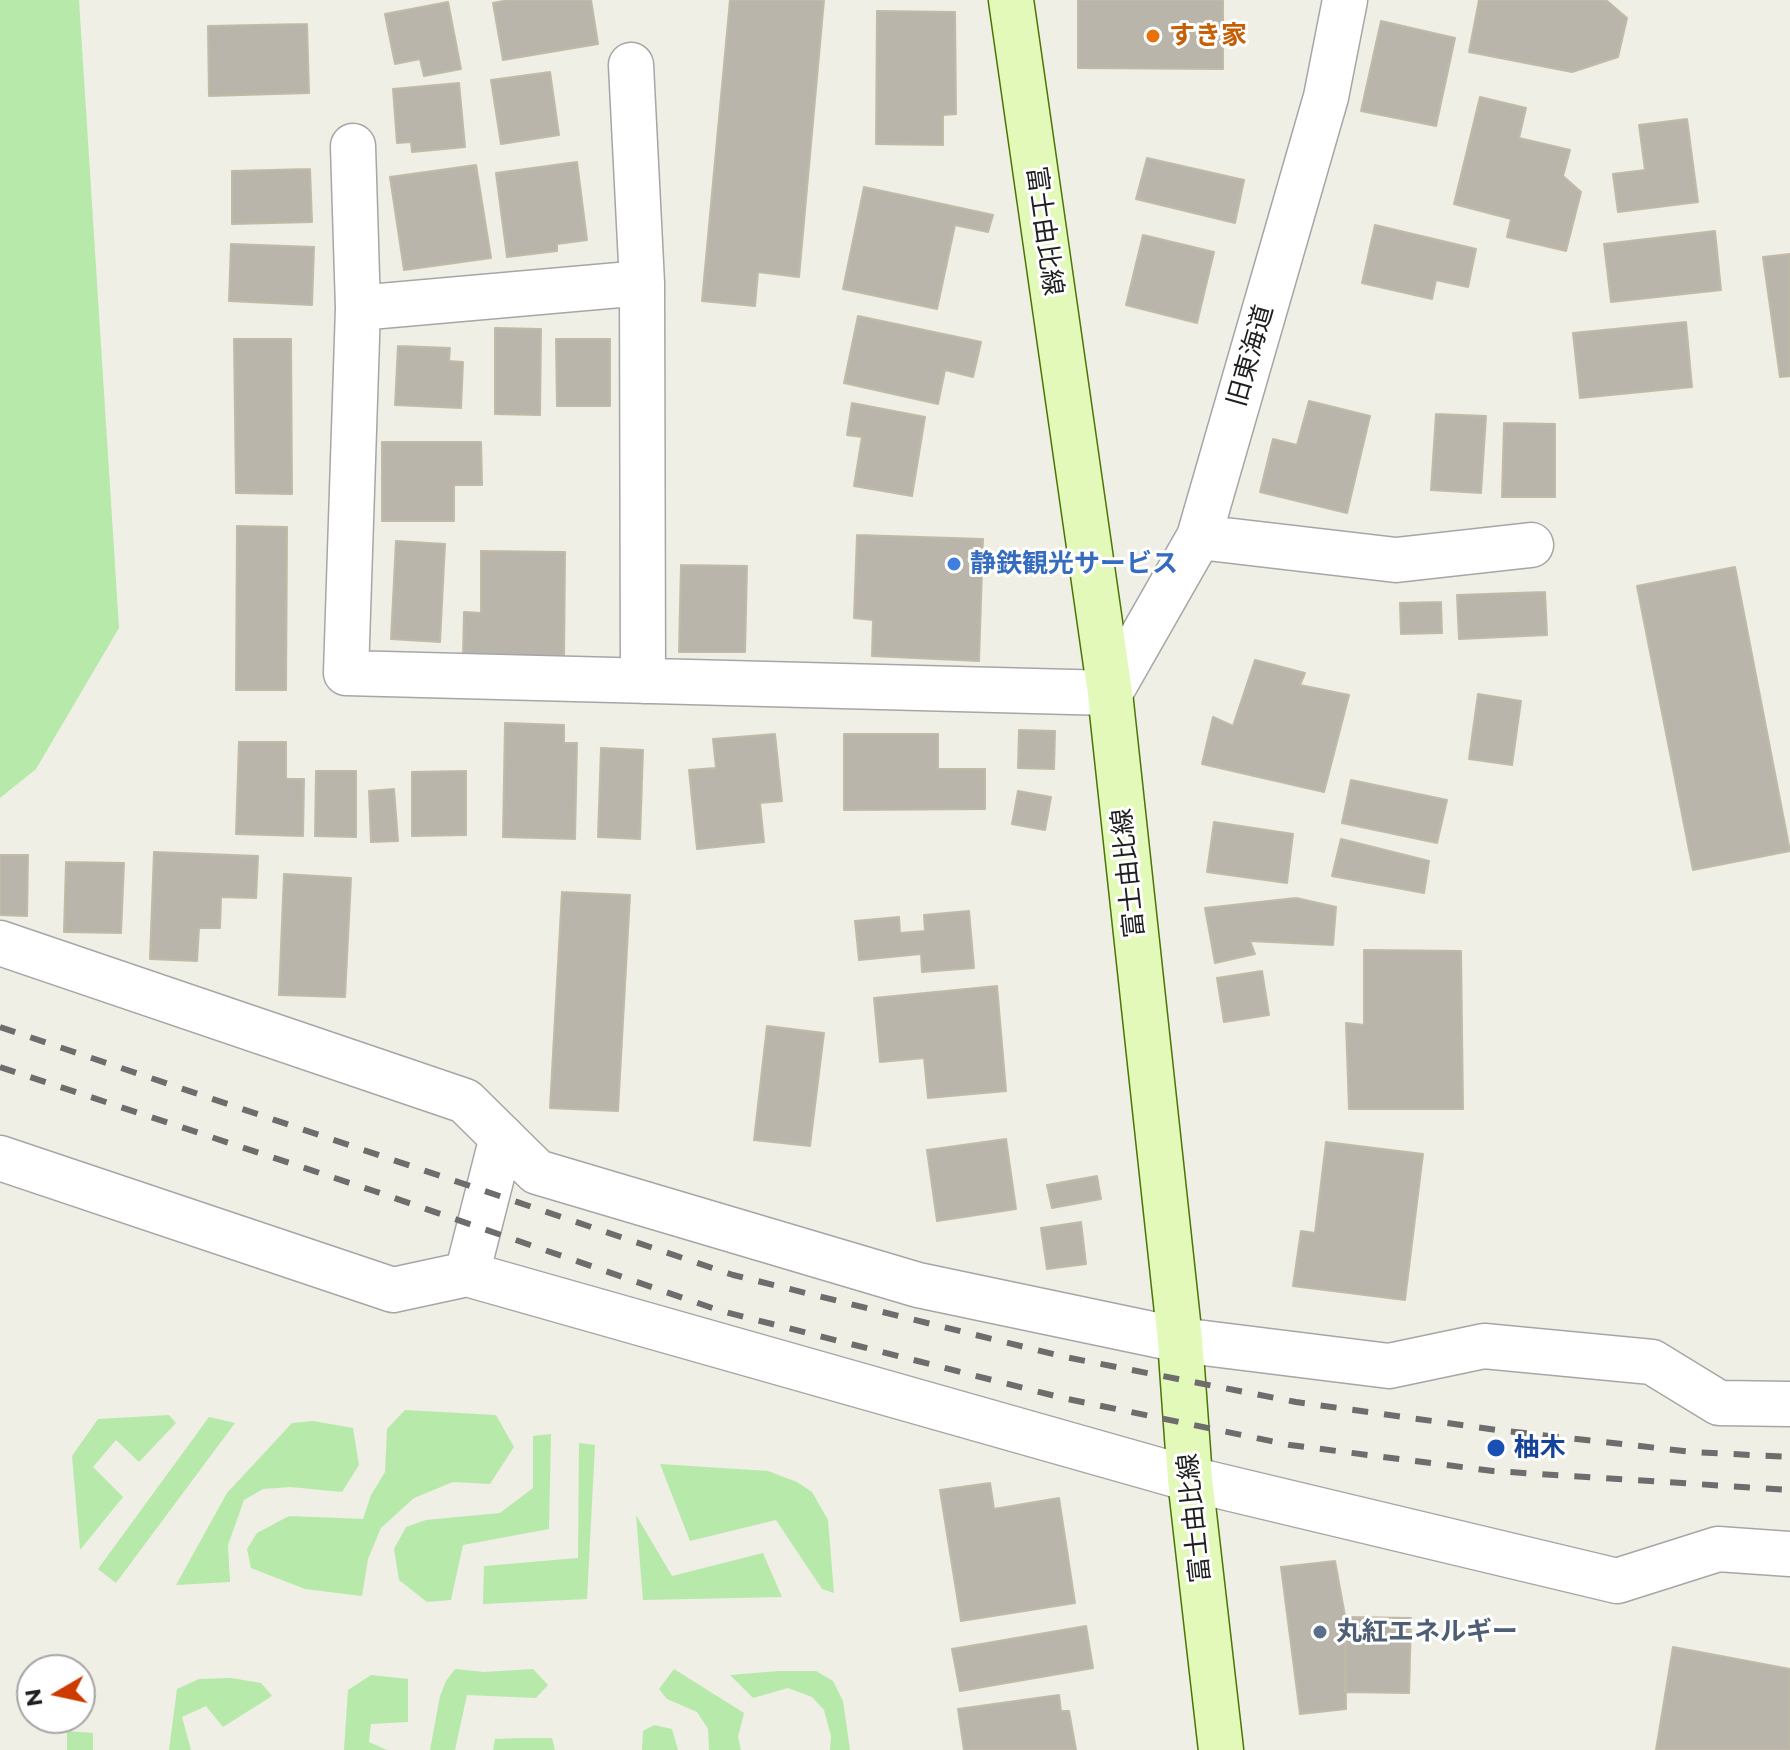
<!DOCTYPE html>
<meta charset="utf-8">
<style>
body{margin:0}
#map{position:relative;width:1790px;height:1750px;overflow:hidden;background:#efefe5;font-family:Montserrat,sans-serif}
canvas{display:block}
.north{position:absolute;left:16px;top:1654px;width:80px;height:80px;box-sizing:border-box;background:#fff;border:2px solid #a5a5a5;border-radius:50%;rotate:261deg;font-size:22px;font-weight:700;line-height:32px;text-align:center;color:#1f1f1f}
.north::after{content:'';display:block;margin:auto;width:28px;height:36px;background:#cc3c01;clip-path:polygon(50% 0,100% 100%,50% 72%,0 100%)}
</style>
<div id="map">
<canvas width="1790" height="1750"></canvas>
<div class="north">N</div>
</div>
<script>
const c = document.querySelector('canvas').getContext('2d');
c.lineJoin = 'round';
function fillPath(path, color) {
  c.fillStyle = color;
  c.fill(path, 'evenodd');
}
function shape(rows) {
  const path = new Path2D();
  for (const r of rows) {
    path.moveTo(r[0], r[1]);
    for (let i = 2; i < r.length; i += 2) path.lineTo(r[i], r[i + 1]);
  }
  return path;
}
function trace(path, color, width, dash) {
  c.strokeStyle = color;
  c.lineWidth = width;
  c.lineCap = dash ? 'butt' : 'round';
  c.setLineDash(dash || []);
  c.stroke(path);
}
function write(font, color, halo, rows, align = 'center') {
  c.font = font + ' Montserrat,"Noto Sans JP",sans-serif';
  c.lineWidth = 6;
  c.setLineDash([]);
  c.textBaseline = 'middle';
  c.strokeStyle = halo;
  c.fillStyle = color;
  for (const [text, x, y, turn = 0] of rows) {
    c.save();
    c.translate(x, y);
    c.rotate((+turn || 0) * Math.PI / 180);
    c.textAlign = isNaN(turn) ? turn : align;
    if (halo) c.strokeText(text, 0, 0);
    c.fillText(text, 0, 0);
    c.restore();
  }
}
const grass = shape([
 [0,0,79,0,119,628,36,769,0,798],
 [405,1410,496,1415,514,1447,490,1484,453,1482,414,1498,381,1528,368,1559,362,1596,305,1589,251,1568,247,1549,257,1533,289,1516,363,1519,371,1495,385,1472,387,1429],
 [169,1415,176,1423,139,1462,116,1440,93,1467,123,1497,80,1550,72,1456,98,1419],
 [209,1417,235,1423,116,1583,98,1569],
 [313,1421,353,1428,359,1465,342,1492,290,1487,263,1489,244,1500,228,1545,230,1582,176,1585,227,1493,292,1423],
 [551,1434,549,1529,463,1545,451,1600,427,1602,399,1580,394,1549,406,1527,426,1520,500,1513,533,1488,533,1436],
 [579,1443,595,1445,587,1599,483,1604,484,1566,578,1558],
 [660,1464,768,1471,797,1482,812,1492,828,1520,834,1593,822,1589,776,1520,690,1541],
 [636,1515,672,1576,763,1553,782,1597,643,1600],
 [455,1669,484,1672,533,1669,548,1685,536,1698,467,1695,455,1750,430,1750,440,1696,446,1681],
 [674,1669,744,1713,738,1737,741,1750,709,1750,708,1729,697,1712,667,1699,659,1689],
 [779,1671,816,1671,833,1681,843,1701,850,1750,830,1750,831,1736,824,1710,812,1697,788,1688,753,1698,730,1675],
 [371,1675,408,1679,408,1722,371,1724,369,1742,387,1750,344,1750,348,1690],
 [231,1678,261,1683,272,1696,223,1727,206,1706,182,1717,191,1750,169,1750,177,1689,199,1679],
 [654,1725,672,1729,678,1750,642,1750,643,1731],
 [67,1731,93,1733,93,1750,67,1750],
 [521,1738,552,1738,555,1750,493,1750,495,1739]
]);
const building = shape([
 [509,0,591,0,598,44,503,60,493,3,509,0],
 [730,0,824,0,799,277,758,272,755,306,702,301,730,0],
 [1078,0,1223,0,1223,69,1078,68,1078,0],
 [1479,0,1606,0,1627,18,1618,57,1572,72,1469,52,1479,0],
 [448,2,461,69,424,76,420,59,395,64,385,14,448,2],
 [877,11,955,12,956,114,943,115,943,145,876,144,877,11],
 [1381,21,1455,38,1436,126,1361,111,1381,21],
 [307,24,309,93,209,96,208,26,307,24],
 [550,72,559,135,501,144,491,80,550,72],
 [459,83,465,147,412,152,411,142,397,143,393,89,459,83],
 [1480,97,1526,108,1519,138,1570,150,1563,176,1581,192,1566,251,1507,237,1511,219,1454,204,1480,97],
 [1687,119,1698,202,1618,212,1613,174,1645,170,1639,125,1687,119],
 [1147,158,1244,180,1235,223,1136,199,1147,158],
 [577,162,587,240,557,244,557,251,507,257,496,173,577,162],
 [476,165,491,258,404,270,390,177,476,165],
 [310,169,312,222,232,224,232,171,310,169],
 [864,187,993,215,988,232,955,225,937,309,843,289,864,187],
 [1375,225,1476,249,1468,287,1436,280,1432,299,1362,283,1375,225],
 [1715,231,1721,290,1611,302,1604,244,1715,231],
 [1143,235,1214,252,1197,323,1126,305,1143,235],
 [231,244,314,247,312,305,229,301,231,244],
 [1790,254,1790,376,1780,377,1763,257,1790,254],
 [858,316,981,342,973,377,945,370,938,404,844,383,858,316],
 [1686,322,1692,387,1580,398,1573,333,1686,322],
 [495,328,541,329,540,415,495,414,495,328],
 [234,339,291,339,292,494,236,493,234,339],
 [556,339,610,339,610,406,557,406,556,339],
 [398,346,450,348,449,361,463,362,461,408,395,405,398,346],
 [1309,401,1370,416,1347,513,1260,492,1273,439,1297,445,1309,401],
 [852,403,925,417,912,496,854,486,862,437,847,435,852,403],
 [1436,414,1486,416,1481,493,1431,490,1436,414],
 [1504,423,1555,424,1555,497,1502,497,1504,423],
 [382,442,481,442,482,485,454,485,454,521,382,521,382,442],
 [237,526,287,527,286,690,236,690,237,526],
 [857,535,983,539,979,661,872,656,873,620,854,618,857,535],
 [396,541,445,544,440,642,391,639,396,541],
 [481,551,565,552,564,659,463,657,464,612,481,613,481,551],
 [681,565,747,566,745,652,679,652,681,565],
 [1735,567,1790,851,1693,870,1637,586,1735,567],
 [1545,592,1547,635,1459,639,1457,595,1545,592],
 [1441,602,1442,633,1401,634,1400,603,1441,602],
 [1255,660,1305,673,1300,685,1349,695,1324,792,1202,764,1213,717,1233,726,1255,660],
 [1478,694,1521,701,1512,765,1469,759,1478,694],
 [505,723,564,725,564,743,577,743,575,839,503,837,505,723],
 [1019,730,1055,731,1054,769,1018,768,1019,730],
 [775,734,782,801,760,803,764,842,697,849,689,770,716,768,713,739,775,734],
 [844,734,938,734,938,769,985,769,985,809,844,810,844,734],
 [239,742,286,742,286,779,304,779,303,836,236,834,239,742],
 [601,748,643,750,640,839,598,837,601,748],
 [316,771,356,771,356,837,315,836,316,771],
 [466,771,466,835,412,836,412,772,466,771],
 [1351,780,1447,800,1437,843,1342,823,1351,780],
 [394,789,398,841,371,842,369,791,394,789],
 [1018,791,1051,797,1045,830,1012,824,1018,791],
 [1214,822,1293,834,1287,883,1207,872,1214,822],
 [1341,839,1429,861,1424,893,1332,876,1341,839],
 [154,852,258,856,256,898,221,897,220,928,199,928,197,961,150,959,154,852],
 [0,855,28,855,27,916,0,915,0,855],
 [66,862,124,863,121,933,64,932,66,862],
 [284,874,351,878,345,997,279,995,284,874],
 [562,892,630,895,618,1111,550,1108,562,892],
 [1296,898,1336,907,1333,945,1250,941,1255,954,1215,963,1205,908,1296,898],
 [969,911,974,968,922,972,921,954,859,960,855,921,899,917,900,933,925,931,924,915,969,911],
 [1364,950,1461,951,1463,1109,1349,1109,1346,1023,1364,1025,1364,950],
 [1262,971,1269,1015,1224,1022,1217,978,1262,971],
 [997,986,1006,1091,928,1098,924,1058,880,1062,874,998,997,986],
 [767,1026,824,1033,810,1146,754,1140,767,1026],
 [1006,1139,1016,1209,937,1221,927,1150,1006,1139],
 [1326,1142,1423,1154,1405,1300,1293,1286,1301,1231,1315,1233,1326,1142],
 [1097,1176,1101,1199,1052,1208,1047,1185,1097,1176],
 [1081,1222,1086,1264,1047,1269,1041,1228,1081,1222],
 [990,1483,994,1509,1059,1498,1075,1603,961,1621,940,1490,990,1483],
 [1335,1561,1345,1616,1346,1709,1300,1714,1281,1567,1335,1561],
 [1346,1617,1411,1618,1409,1693,1345,1692,1346,1617],
 [1086,1626,1093,1668,960,1691,952,1649,1086,1626],
 [1673,1647,1790,1669,1790,1750,1656,1750,1673,1647],
 [1059,1695,1061,1711,1069,1711,1076,1750,964,1750,958,1709,1059,1695]
]);
const minor = shape([
 [631,65,642,283,643,681],
 [353,146,358,308,346,673,1110,693,1199,537,1326,97,1345,0],
 [358,308,642,283],
 [1199,537,1396,560,1531,545],
 [0,943,465,1101,537,1172,918,1285,1180,1340,1389,1366,1484,1346,1652,1362,1719,1403,1790,1404],
 [0,1158,393,1290,467,1274,1190,1479,1617,1581,1718,1549,1790,1554],
 [467,1274,502,1137]
]);
const secondary = shape([
 [1011,0,1110,693,1180,1340,1190,1479,1221,1750]
]);
const rail = shape([
 [0,1027,733,1275,1065,1357,1296,1402,1497,1430,1693,1452,1790,1457],
 [0,1067,374,1191,721,1311,1063,1398,1290,1445,1493,1471,1790,1490]
]);
const markers = [
 [1153,36,8,"#e8710a"],
 [954,564,8,"#3f7fe0"],
 [1496,1448,10,"#1a4fb4"],
 [1320,1632,8,"#5c6f8a"]
];
const foodNames = [
 ["すき家",1169,36]
];
const streetNames = [
 ["富士由比線",1044,231,82],
 ["旧東海道",1251,356,-74],
 ["富士由比線",1129,873,-96],
 ["富士由比線",1195,1518,-96]
];
const shopNames = [
 ["静鉄観光サービス",970,564]
];
const transitNames = [
 ["柚木",1514,1448]
];
const serviceNames = [
 ["丸紅エネルギー",1336,1632]
];
fillPath(grass, '#b7e9ab');
fillPath(building, '#b9b5aa');
trace(building, '#c1baa7', 2);
trace(minor, '#a6a6a6', 47);
trace(secondary, '#497605', 47);
trace(minor, '#fff', 44);
trace(secondary, '#e3f9b9', 44);
trace(rail, '#6d6d6d', 6, [16, 16]);
for (const [x, y, r, color] of markers) {
  const dot = new Path2D();
  dot.arc(x, y, r, 0, 2 * Math.PI);
  c.fillStyle = color;
  c.fill(dot);
  trace(dot, '#fff', 3);
}
write('bold 26px', '#c56008', '#fff', foodNames, 'left');
write('26px', '#1f1f1f', '#fff', streetNames);
write('bold 26px', '#366cbe', '#fff', shopNames, 'left');
write('bold 26px', '#164399', '#fff', transitNames, 'left');
write('bold 26px', '#4e5e75', '#fff', serviceNames, 'left');
</script>
